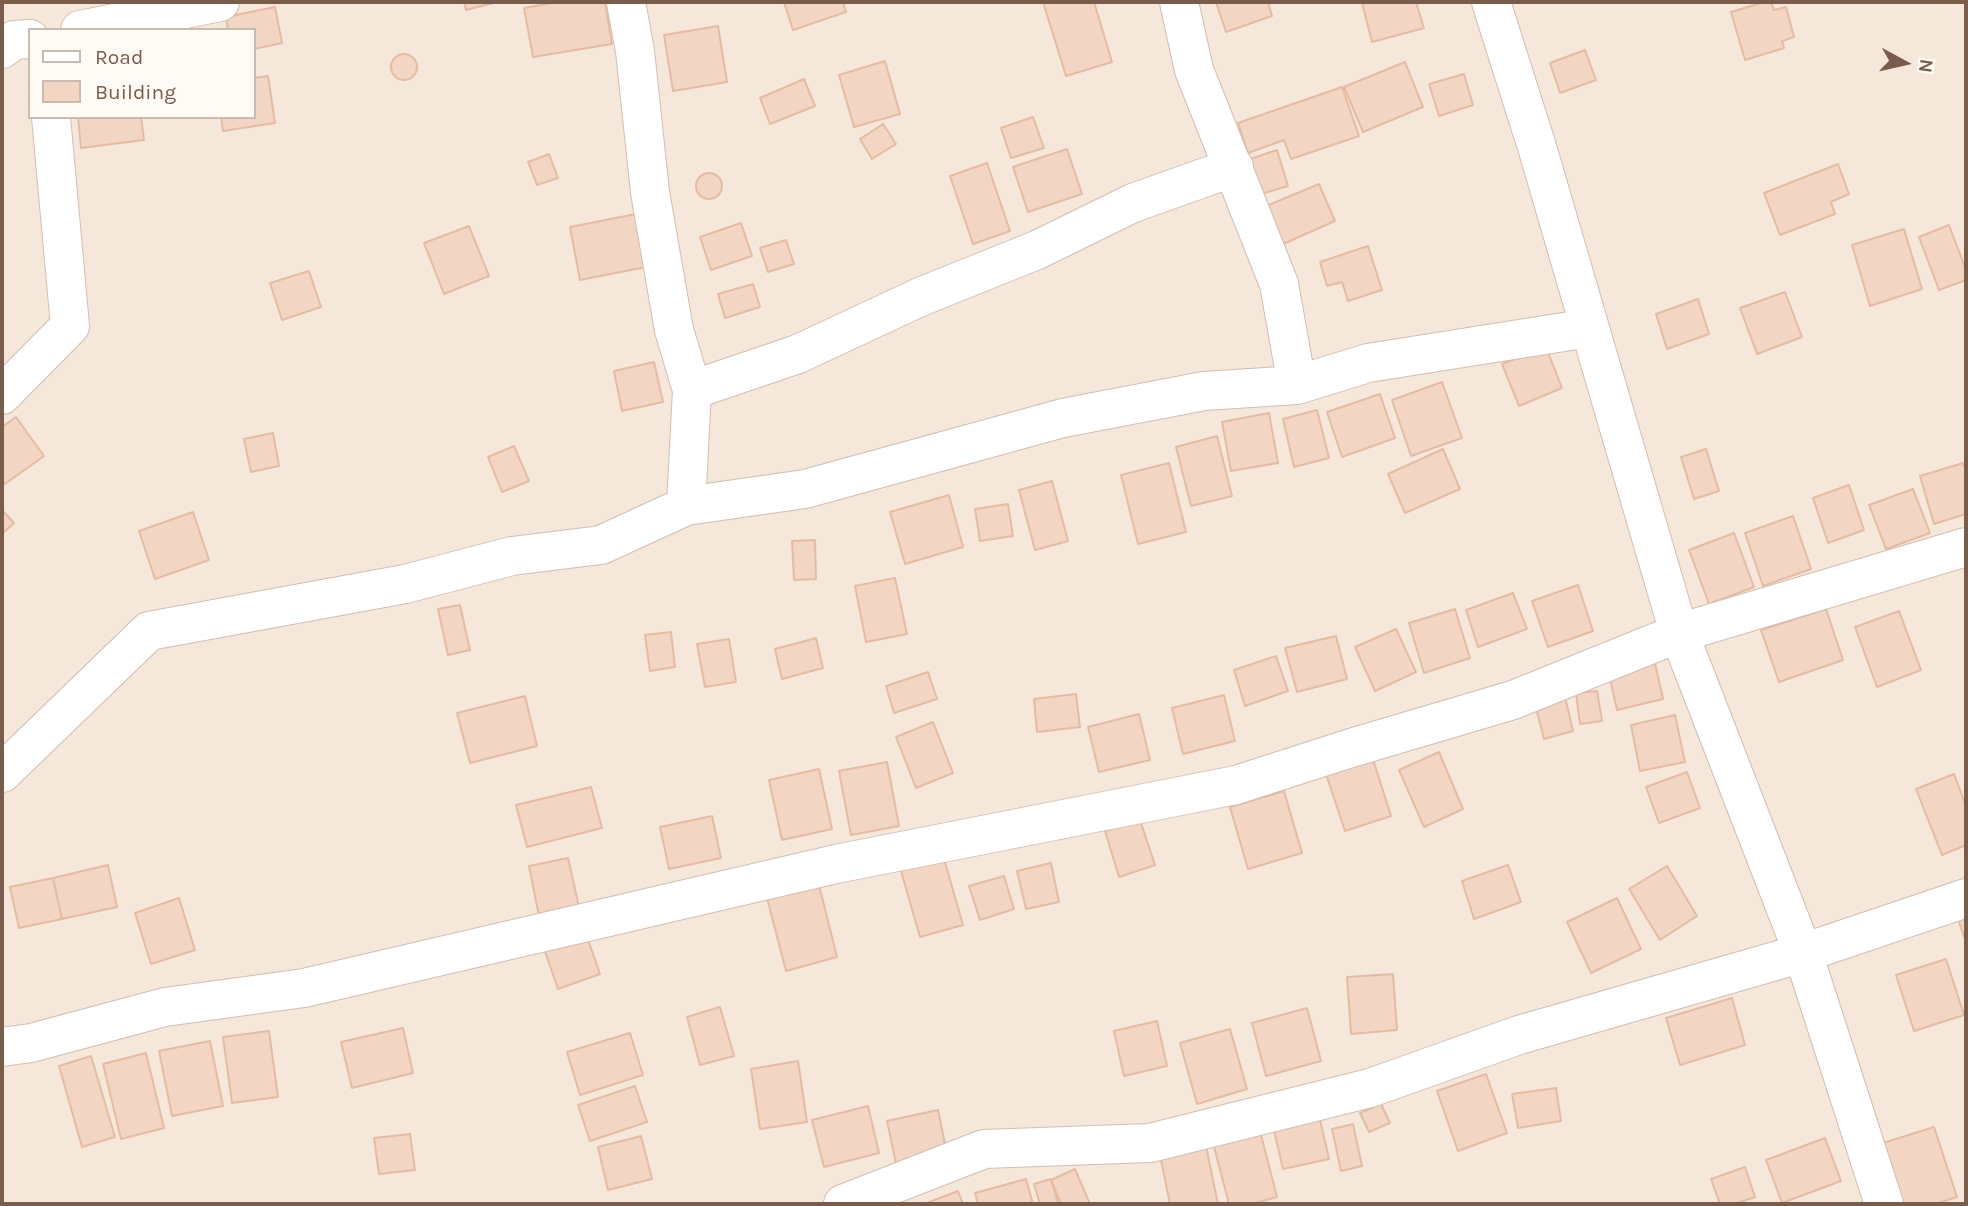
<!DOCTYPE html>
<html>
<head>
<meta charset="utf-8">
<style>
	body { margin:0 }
	#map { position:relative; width:1968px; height:1206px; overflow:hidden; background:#fdf6ec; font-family:Karla,sans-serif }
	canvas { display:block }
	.frame { position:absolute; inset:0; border:4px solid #7a5c4d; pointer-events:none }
	.legend { position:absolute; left:28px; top:28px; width:228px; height:91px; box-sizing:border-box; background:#fffaf3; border:2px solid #cabbb1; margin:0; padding:9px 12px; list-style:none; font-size:21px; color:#7a5c4d }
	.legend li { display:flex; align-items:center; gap:14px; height:35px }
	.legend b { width:35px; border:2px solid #cabbb1 }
	.north { position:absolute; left:1870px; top:28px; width:70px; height:70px; -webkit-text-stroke:5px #fffaf3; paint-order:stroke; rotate:98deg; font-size:19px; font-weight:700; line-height:28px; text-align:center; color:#7a5c4d }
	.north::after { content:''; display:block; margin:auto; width:24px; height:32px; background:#7a5c4d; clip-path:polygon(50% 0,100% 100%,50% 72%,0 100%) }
</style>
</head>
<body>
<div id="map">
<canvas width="1968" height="1206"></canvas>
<div class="frame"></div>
<ul class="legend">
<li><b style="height:9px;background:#fff"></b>Road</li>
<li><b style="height:19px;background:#f3d5c3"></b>Building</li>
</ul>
<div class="north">N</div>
</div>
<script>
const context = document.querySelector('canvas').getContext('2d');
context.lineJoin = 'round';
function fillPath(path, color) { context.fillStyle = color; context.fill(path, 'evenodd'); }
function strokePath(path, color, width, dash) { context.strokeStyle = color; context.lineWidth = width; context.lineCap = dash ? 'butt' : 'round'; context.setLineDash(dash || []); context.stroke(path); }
const residential = new Path2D(`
	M2,2h1964v1202h-1964zM30,30h224v87h-224z`);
const building = new Path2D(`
	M464,2h33l-31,8z
	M558,2h47l7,42 -79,13 -9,-49z
	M784,2h59l3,10 -53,18z
	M1043,2h51l18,60 -46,14z
	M1216,2h52l4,14 -46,16z
	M1416,2l8,26 -52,14 -10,-39z
	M1764,2h7l3,8 12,-3 8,30 -12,4 2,7 -39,12 -14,-48z
	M275,7l7,36 -28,6v-19h-26l-2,-13z
	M718,26l9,56 -54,9 -9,-56z
	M1585,50l11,30 -36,13 -10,-30z
	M391 67a13 13 0 1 1 26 0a13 13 0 1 1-26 0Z
	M885,61l15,53 -46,13 -15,-52z
	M1405,62l18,45 -60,25 -19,-45z
	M1464,74l9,31 -34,11 -10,-32z
	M268,76l7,47 -52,8 -2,-14h33v-39z
	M804,79l11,27 -45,18 -10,-26z
	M1342,87l17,49 -68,23 -7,-19 -36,13 -10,-30z
	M78,117h63l3,23 -63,8z
	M1033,117l11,31 -33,10 -10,-30z
	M883,124l13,20 -24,15 -12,-20z
	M1067,149l15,45 -54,18 -15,-45z
	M1277,150l11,36 -27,8 -11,-35z
	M549,154l9,24 -21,7 -9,-23z
	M987,163l23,68 -37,13 -23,-68z
	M1838,164l11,30 -18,8 4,12 -55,21 -16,-42z
	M696 186a13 13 0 1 1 26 0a13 13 0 1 1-26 0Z
	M1319,184l16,37 -54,24 -17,-38z
	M636,214l10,53 -66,13 -10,-53z
	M741,223l11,33 -41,14 -11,-33z
	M1949,225l17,45v10l-27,10 -20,-53z
	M469,226l20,50 -45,18 -20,-51z
	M1904,229l18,60 -52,17 -18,-61z
	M786,240l8,24 -26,8 -8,-24z
	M1368,246l14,44 -34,11 -6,-19 -15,4 -7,-24z
	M309,271l12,36 -39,13 -12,-37z
	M753,284l7,23 -35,11 -7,-24z
	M1785,292l17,45 -45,17 -17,-46z
	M1698,299l11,35 -42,15 -11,-35z
	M1546,347l16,41 -43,18 -17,-42z
	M654,362l9,40 -41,9 -8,-40z
	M1442,382l20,56 -51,18 -19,-56z
	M1380,394l15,44 -53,19 -15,-45z
	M1317,410l12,48 -35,9 -11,-48z
	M1269,413l9,50 -47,8 -9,-49z
	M16,417l28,39 -39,28 -3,-5v-52z
	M273,433l6,33 -28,6 -7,-33z
	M1217,436l15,60 -41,10 -15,-59z
	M514,446l15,35 -27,11 -14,-35z
	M1443,449l17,40 -55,24 -17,-39z
	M1706,449l13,42 -25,8 -13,-42z
	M1169,463l17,69 -48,12 -17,-69z
	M1963,463l3,10v41l-32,10 -14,-48z
	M1052,481l16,60 -33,9 -16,-60z
	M1849,485l15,45 -36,13 -15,-45z
	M1913,489l17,44 -44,16 -17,-44z
	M949,495l14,52 -58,17 -15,-52z
	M1008,504l5,32 -33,5 -5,-32z
	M2,510l12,13 -12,11z
	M193,512l16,48 -54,19 -16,-48z
	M1793,516l18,53 -48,17 -18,-53z
	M1734,533l20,54 -45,17 -20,-54z
	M815,540l1,39 -22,1 -2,-39z
	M895,578l12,56 -41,8 -11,-56z
	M1578,585l15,46 -45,16 -16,-46z
	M1513,593l14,36 -49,18 -12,-37z
	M460,605l10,45 -22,5 -10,-46z
	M1455,609l15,49 -46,15 -15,-50z
	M1826,609l17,51 -64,22 -18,-52z
	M1899,611l22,59 -44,17 -22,-60z
	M1396,629l20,43 -41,19 -20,-44z
	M671,632l4,35 -25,4 -5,-36z
	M1336,636l11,43 -50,13 -12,-44z
	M816,638l7,30 -41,11 -7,-30z
	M729,639l7,43 -31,5 -8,-43z
	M1276,656l12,35 -43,15 -11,-36z
	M1655,663l8,36 -46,11 -8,-36z
	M928,672l9,27 -43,14 -8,-27z
	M1597,691l5,30 -22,3 -4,-31z
	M1564,692l9,39 -29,8 -10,-39z
	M1076,694l4,33 -43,5 -3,-33z
	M1224,695l11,46 -52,13 -11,-46z
	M525,696l12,50 -67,17 -13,-50z
	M1139,714l11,46 -51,12 -11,-45z
	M1675,715l10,47 -45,9 -9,-46z
	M933,722l20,51 -37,15 -20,-51z
	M1439,752l24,57 -39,18 -25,-57z
	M1372,756l19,60 -46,15 -20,-60z
	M887,762l12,64 -48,9 -12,-64z
	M819,769l13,60 -50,11 -13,-60z
	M1687,772l13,36 -41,15 -13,-36z
	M1954,774l12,32v39l-24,10 -26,-66z
	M591,787l11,41 -75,19 -11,-42z
	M1284,791l18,62 -54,16 -18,-62z
	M712,816l9,42 -52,11 -9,-42z
	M1140,820l15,45 -36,12 -14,-46z
	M942,852l21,73 -43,12 -21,-73z
	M568,858l11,49 -40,9 -10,-50z
	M1051,863l8,39 -33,7 -9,-38z
	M108,865l9,42 -55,12 -9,-41z
	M1508,865l13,37 -47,17 -12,-38z
	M1667,866l30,50 -37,24 -31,-51z
	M1004,876l10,33 -34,11 -11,-34z
	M53,878l9,41 -43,9 -9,-41z
	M818,881l19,76 -51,14 -20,-77z
	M179,898l16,52 -44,14 -16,-51z
	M1617,898l24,51 -50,24 -24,-51z
	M1966,903v40l-12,-36z
	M585,931l15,43 -42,15 -15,-43z
	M1946,959l18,56 -50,16 -18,-56z
	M1393,974l4,56 -46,4 -4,-57z
	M1732,998l13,47 -65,20 -14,-47z
	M720,1007l14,49 -34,9 -13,-48z
	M1307,1008l14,53 -55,15 -14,-53z
	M1157,1021l10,45 -43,10 -10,-45z
	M403,1028l10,45 -61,15 -11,-46z
	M1230,1029l17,60 -50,15 -17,-61z
	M269,1031l9,66 -46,6 -9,-66z
	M630,1033l13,42 -63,20 -13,-43z
	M210,1041l13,65 -51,10 -13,-65z
	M146,1053l18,75 -43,11 -18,-75z
	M91,1056l24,81 -33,10 -23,-81z
	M798,1061l9,61 -47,7 -9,-60z
	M1486,1074l21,59 -49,18 -21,-60z
	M635,1086l12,36 -57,19 -12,-36z
	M1556,1088l5,33 -43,7 -6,-34z
	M1381,1104l9,19 -21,9 -9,-19z
	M868,1106l11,47 -55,14 -12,-47z
	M938,1110l9,44 -51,10 -9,-43z
	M1318,1111l11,48 -46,10 -11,-47z
	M1353,1124l9,42 -21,5 -9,-42z
	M1259,1127l18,70 -25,7h-23l-17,-65z
	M1934,1127l23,70 -22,7h-35l-20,-60z
	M410,1134l5,36 -36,4 -5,-36z
	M641,1136l11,43 -44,11 -10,-43z
	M1825,1138l16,43 -59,22 -16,-43z
	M1205,1141l13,63h-48l-11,-54z
	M1745,1167l10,30 -21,7h-14l-9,-25z
	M1075,1169l15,35h-29l-10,-24z
	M1026,1179l7,25h-55l-3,-11z
	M1051,1179l7,25h-18l-6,-20z
	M958,1191l5,13h-39z`);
const minor = new Path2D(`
	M1179,2l15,68 85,214 18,101
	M1491,2l46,145 142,486 124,320 81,251
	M80,30l140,-28
	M2,49l12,-9 16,-1
	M692,390l106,-36 122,-57 117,-47 96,-47 101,-36
	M2,395l68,-69 -19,-209
	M686,506l119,-17 258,-71 141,-27 93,-6 71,-22 221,-35
	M2,773l147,-142 256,-47 107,-28 89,-11 85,-39 6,-116 -18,-60 -24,-138 -15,-141 -9,-49
	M2,1047l29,-4 134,-36 139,-19 532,-124 400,-79 115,-37 162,-48 166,-67 287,-86
	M843,1204l141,-55 166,-6 220,-55 149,-53 284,-82 163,-55`);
fillPath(residential, '#f5e8da');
fillPath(building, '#f3d5c3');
strokePath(building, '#e6bba3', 2);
strokePath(minor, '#d1beb0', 40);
strokePath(minor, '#fff', 38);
</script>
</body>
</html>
